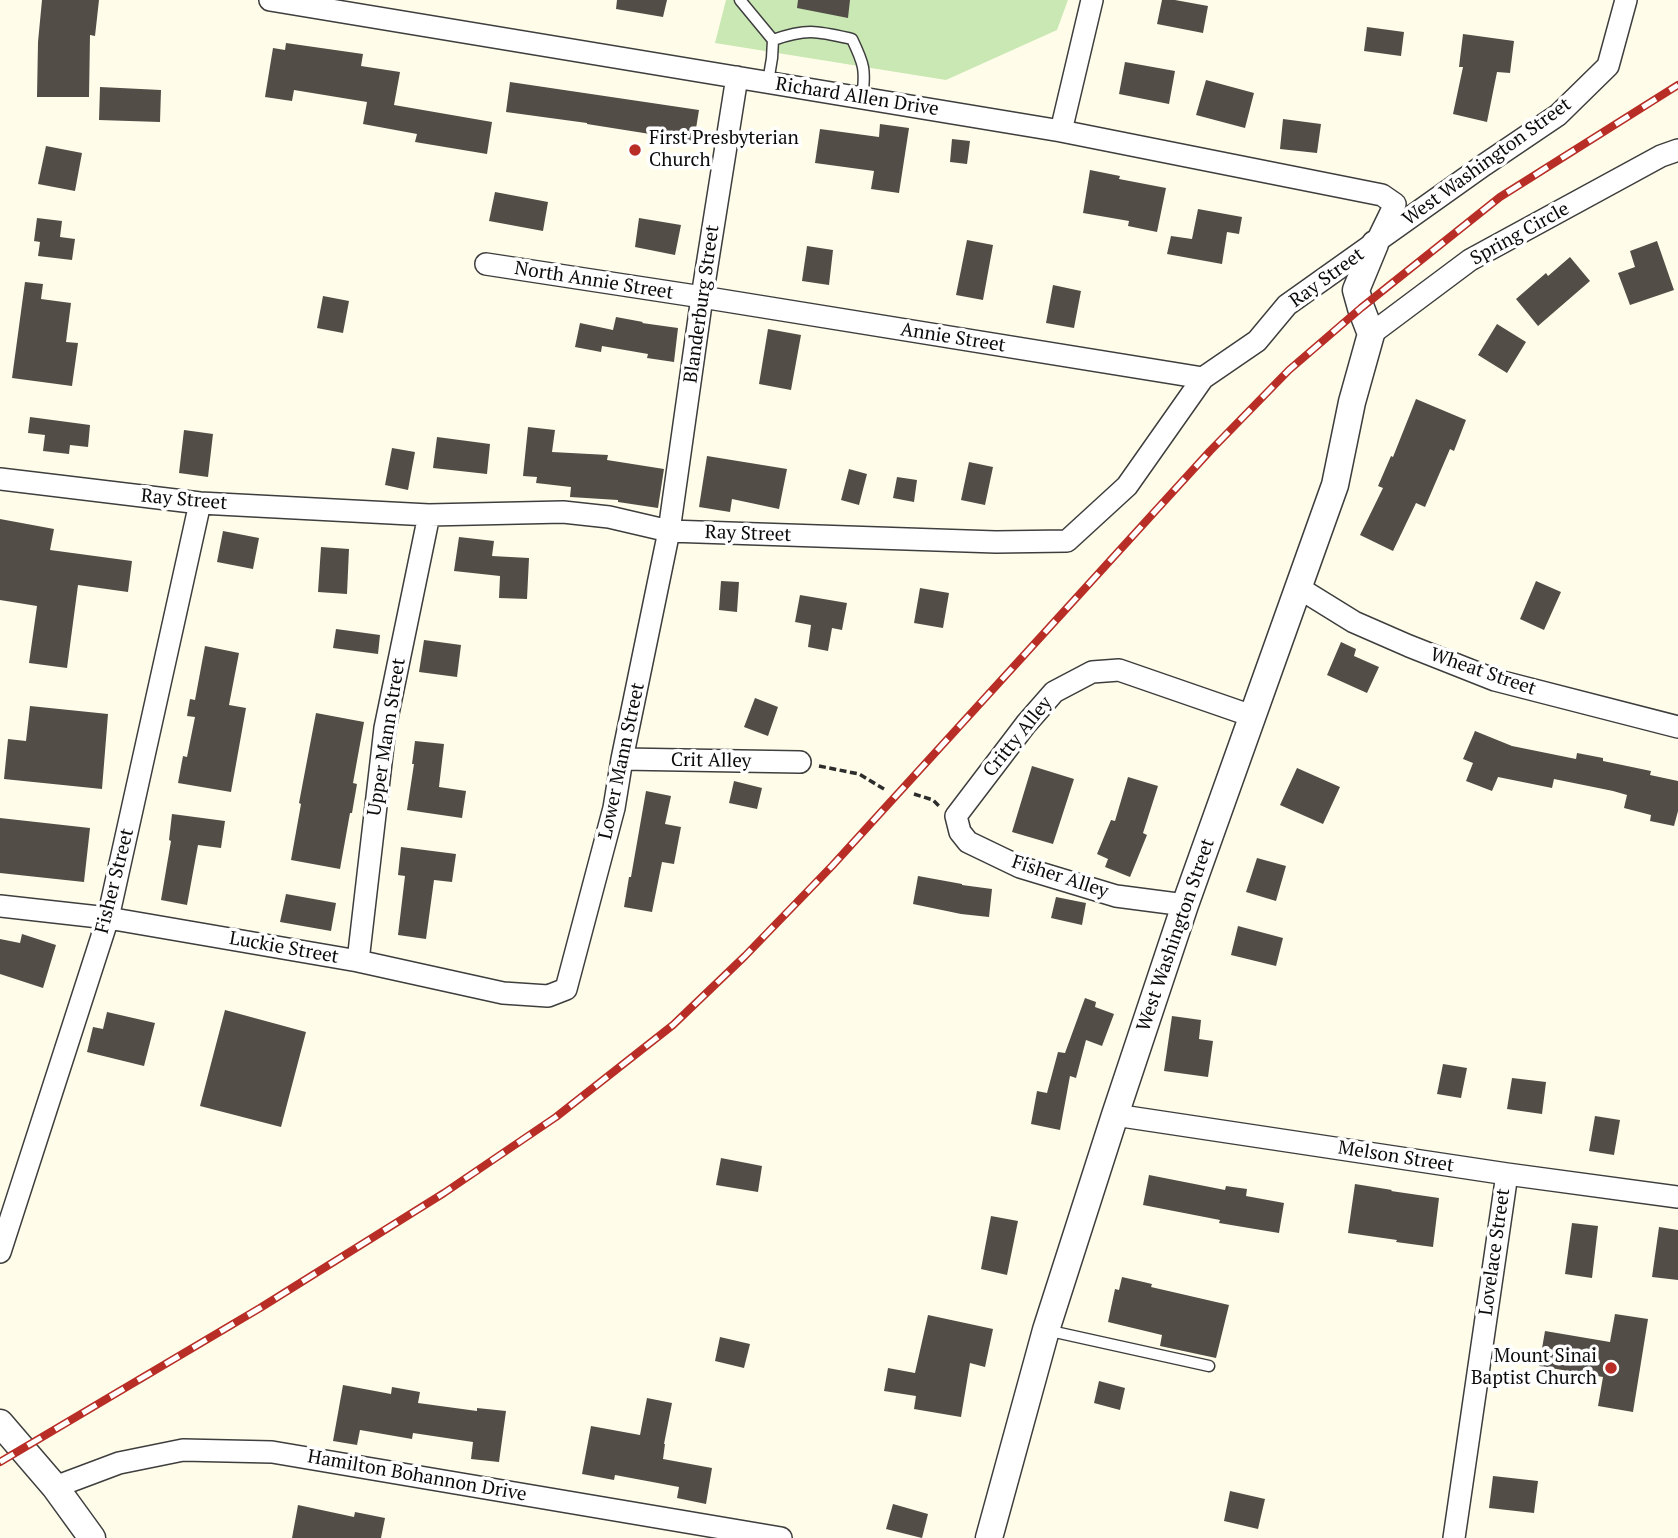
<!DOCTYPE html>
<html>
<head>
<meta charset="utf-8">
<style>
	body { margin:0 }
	canvas { display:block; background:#fffde9 }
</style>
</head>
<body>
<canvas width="1678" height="1538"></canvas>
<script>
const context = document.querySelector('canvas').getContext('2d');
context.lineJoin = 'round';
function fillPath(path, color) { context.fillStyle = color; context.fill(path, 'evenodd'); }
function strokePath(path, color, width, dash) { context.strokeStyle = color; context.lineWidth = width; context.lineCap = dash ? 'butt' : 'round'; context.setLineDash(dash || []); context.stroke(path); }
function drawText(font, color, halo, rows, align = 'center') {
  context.font = font + ' "PT Serif",serif'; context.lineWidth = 7; context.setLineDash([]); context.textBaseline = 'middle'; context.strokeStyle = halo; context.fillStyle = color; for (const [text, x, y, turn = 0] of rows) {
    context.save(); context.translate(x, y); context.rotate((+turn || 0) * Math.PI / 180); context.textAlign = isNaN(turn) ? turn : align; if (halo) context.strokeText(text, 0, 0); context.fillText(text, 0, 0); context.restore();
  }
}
const green = new Path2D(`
	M726,0h342l-11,30 -111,50 -231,-37z`);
const building = new Path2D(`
	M42,0h57l-4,36 -5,-1 -1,62h-52l1,-55z
	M617,0h50l-4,17 -47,-8z
	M798,0h52l-2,18 -51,-10z
	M1162,0h13l33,6 -5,27 -46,-9z
	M1367,27l37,5 -3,24 -37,-5z
	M1463,34l51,7 -4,32 -13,-1 -10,50 -34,-8 10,-47h-4z
	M286,43l77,11 -2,12 39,6 -6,33 98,17 -5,32 -72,-12 2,-8 -54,-10 4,-22 -73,-12 -2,11 -27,-4 8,-49 12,2z
	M1125,62l50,9 -6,33 -50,-10z
	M1206,80l48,13 -9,35 -49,-13z
	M510,82l189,28 -5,31 -107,-17v-1l-81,-11z
	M100,87l61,3 -1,32 -61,-2z
	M1283,119l38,5 -4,29 -37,-4z
	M880,124l29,4 -10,65 -28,-4 3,-18 -59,-8 5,-34 59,8z
	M952,139l18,2 -3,23 -17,-2z
	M46,146l36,7 -7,38 -37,-7z
	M1090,170l30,6 -1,3 47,9 -9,44 -29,-6 1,-5 -46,-8z
	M495,192l53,10 -5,29 -54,-10z
	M1198,209l44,8 -3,17 -12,-2 -5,32 -55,-10 4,-18 21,3z
	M37,218l25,3 -2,16 15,2 -3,21 -34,-4 2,-14 -6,-1z
	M639,218l42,7 -6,30 -40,-8z
	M967,240l26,5 -10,55 -27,-5z
	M1657,241l17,49 -44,15 -12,-32 17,-6 -5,-16z
	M807,246l26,4 -4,35 -27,-4z
	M1570,257l20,24 -52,45 -22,-27 30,-26 2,3z
	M25,282l18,2 -2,15 30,4 -5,39 12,1 -6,43 -60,-8z
	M1053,285l28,6 -7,37 -28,-5z
	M323,296l26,5 -6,32 -26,-5z
	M616,317l27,5 -1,1 36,5 -4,34 -27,-4 1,-4 -46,-8 -1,6 -26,-5 5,-24 33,7z
	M1497,324l29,18 -19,31 -29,-18z
	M768,329l33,6 -10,55 -32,-6z
	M1416,399l50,21 -12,31 -4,-2 -25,58 -9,-4 -23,48 -33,-16 23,-47 -5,-2 13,-30 2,1z
	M30,417l60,8 -2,22 -18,-2 -1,9 -26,-3 2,-16 -17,-2z
	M528,427l27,3 -3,22 56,3 -1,5 57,9 -6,39 -40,-6v-2l-48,-3 1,-10 -35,-4 1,-6 -14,-1z
	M184,430l29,4 -5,43 -29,-4z
	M437,437l53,7 -3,30 -54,-6z
	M392,448l23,4 -7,38 -23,-5z
	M707,456l80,13 -8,40 -47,-10 -2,13 -31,-5z
	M969,462l24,5 -8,38 -24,-5z
	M849,469l18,5 -8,31 -18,-5z
	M897,477l20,3 -3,22 -21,-4z
	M0,519l54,10 -4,21 82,11 -4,31 -50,-7 -11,83 -38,-5 8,-57 -37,-6z
	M223,531l36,7 -6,31 -36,-7z
	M459,537l35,4 -2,15 37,2 -2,41 -28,-1 1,-22 -46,-5z
	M321,547l28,2 -2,45 -29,-2z
	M721,581l18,1 -2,30 -18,-2z
	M1536,581l25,11 -17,38 -24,-11z
	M920,588l29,5 -6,35 -29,-5z
	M800,595l47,8 -5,27 -10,-2 -4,23 -20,-4 3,-22 -16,-3z
	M336,629l44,6 -2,19 -45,-6z
	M424,640l37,5 -4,32 -38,-5z
	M1341,642l15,7 -2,7 25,11 -12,26 -40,-18z
	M205,646l34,7 -10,52 17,3 -15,84 -53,-9 5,-27 4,1 8,-40 -8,-1 3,-17 5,1z
	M755,698l23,9 -10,29 -24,-9z
	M30,706l78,8 -6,75 -98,-10 4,-40 18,2z
	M316,713l48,9 -11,61 4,1 -5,29h-2l-10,56 -49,-9 10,-56 -2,-1z
	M1475,731l37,15 64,13 1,-6 26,5v3l48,10 -1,4 28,6v30l-4,15 -24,-5 1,-6 -27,-7 3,-13 -14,-4 -59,-12 -2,9 -54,-11 -6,14 -26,-10 7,-18 -10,-4z
	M415,741l29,3 -5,43 27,4 -4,27 -55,-8 7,-46h-2z
	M1032,766l42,13 -21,65 -41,-12z
	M1297,768l43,19 -17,37 -43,-19z
	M1128,777l30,9 -15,47 4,2 -17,42 -25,-10 3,-8 -11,-5 14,-34 4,1z
	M734,781l28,7 -5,21 -28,-6z
	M646,791l25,5 -6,28 16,3 -7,37 -12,-2 -10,50 -28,-5 5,-30h2z
	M172,814l53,7 -4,27 -23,-3 -11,60 -26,-5 10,-59 -2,-1z
	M0,818l90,10 -6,54 -84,-9z
	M401,847l55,7 -4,28 -18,-2 -8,59 -28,-4 7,-59 -7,-1z
	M1257,858l29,8 -10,35 -30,-9z
	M918,876l44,8v1l30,4 -3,28 -28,-3 -48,-10z
	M286,894l50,9 -5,28 -51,-9z
	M1056,897l30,6 -4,22 -31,-7z
	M1238,926l45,12 -7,28 -45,-11z
	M22,934l34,11 -13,43 -43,-14v-35l20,4z
	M1085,998l11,4 -1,5 19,7 -12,32 -16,-6 -10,38 -6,-2 -10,54 -29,-6 6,-33 10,2 11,-41 7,1z
	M225,1010l81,22 -25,95 -81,-21z
	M107,1012l48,11 -11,43 -57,-14 6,-25 10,2z
	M1172,1016l29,4 -2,19 14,2 -5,36 -44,-6z
	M1443,1064l24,4 -6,30 -24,-4z
	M1512,1078l34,4 -4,32 -35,-5z
	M1595,1116l25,4 -6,35 -25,-4z
	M721,1158l41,8 -4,26 -42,-7z
	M1149,1175l76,15 1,-4 21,3 -1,7 38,7 -5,30 -60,-10 1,-3 -77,-15z
	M1355,1184l37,6 -1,1 48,7 -6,49 -37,-5 1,-2 -49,-7z
	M991,1216l27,5 -11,54 -26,-6z
	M1572,1223l26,3 -6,52 -27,-4z
	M1659,1227l19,3v50l-26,-3z
	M1122,1277l30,7 -1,3 78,18 -13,53 -56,-12 2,-11 -54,-13 7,-33 4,1z
	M1615,1314l33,5 -15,93 -35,-6 5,-29 -64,-11 6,-35 65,11z
	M928,1315l65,14 -8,38 -15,-4 -9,54 -47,-8 2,-13 -32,-5 4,-23 27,5z
	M720,1337l30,7 -6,24 -29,-7z
	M1099,1381l26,7 -5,22 -26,-7z
	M343,1385l48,9 1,-7 28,5 -2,11 59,8v-3l29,3 -7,51 -28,-3 2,-17 -60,-9 -1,6 -52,-9 -3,15 -24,-4z
	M647,1398l25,5 -8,41h1l-2,15 49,9 -6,36 -29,-6 2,-11 -64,-12 -1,5 -32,-6 9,-48 49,9z
	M1493,1476l45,5 -4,32 -45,-5z
	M1230,1491l35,8 -7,30 -34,-8z
	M893,1504l35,10 -6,24 -36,-9z
	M298,1505l56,12 1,-5 30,6 -4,20h-89z`);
const path = new Path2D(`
	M819,766l40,8 25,15
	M914,794l19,6 7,7`);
const service = new Path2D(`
	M740,0l33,40 -1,18 -4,24
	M773,40c34,-12 44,-9 79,-1 12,25 14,31 10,59
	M1046,1330l163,36`);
const minor = new Path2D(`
	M270,0l791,131 321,64 13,9 -17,35
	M1061,131l31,-131
	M486,264l216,33 501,81
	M1371,334l99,-74 191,-104 17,-6
	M0,479l200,24 229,12 134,-3 46,5 60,14 327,11 71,-1 60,-55 76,-108 54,-37 30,-36 197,-140 74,-50 50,-49 18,-66
	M1299,588l55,34 55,24 86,34 183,47
	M622,759l178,3
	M1185,905l-69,-9 -96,-29 -52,-25 -8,-10 -4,-16 70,-92 28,-32 38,-20 27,-2 133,46
	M0,906l108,12 250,43 145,32 45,3 18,-7 48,-181 8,-49 47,-228 33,-234 35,-220
	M358,961l27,-233 44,-213
	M1115,1115l392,59 171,23
	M0,1252l108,-334 92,-415
	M55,1487l64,-24 64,-13 89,2 509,86
	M1454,1538l53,-364`);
const tertiary = new Path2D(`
	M0,1423l55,64 37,51
	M989,1538l57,-208 69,-215 70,-210 150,-420 17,-83 19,-68 -10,-26 -5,-18 19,-46`);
const rail = new Path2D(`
	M0,1462l260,-154 184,-115 112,-76 117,-92 72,-69 87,-90 378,-415 79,-81 72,-62 139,-111 178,-112`);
const markers = [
	[635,150,7,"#b82d26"],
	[1611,1368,7,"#b82d26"]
];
const streetNames = [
	["Richard Allen Drive",857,97,9],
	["West Washington Street",1487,162,-36],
	["Spring Circle",1520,234,-29],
	["Ray Street",1327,278,-36],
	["North Annie Street",594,281,9],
	["Blanderburg Street",702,304,-82],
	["Annie Street",953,338,9],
	["Ray Street",184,500,5],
	["Ray Street",748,534,2],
	["Wheat Street",1483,672,19],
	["Upper Mann Street",387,737,-81],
	["Critty Alley",1018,737,-51],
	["Lower Mann Street",622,761,-78],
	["Crit Alley",711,761,1],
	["Fisher Alley",1060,877,18],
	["Fisher Street",115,881,-76],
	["West Washington Street",1176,935,-71],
	["Luckie Street",284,948,10],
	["Melson Street",1396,1157,9],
	["Lovelace Street",1495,1252,-82],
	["Hamilton Bohannon Drive",417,1476,10]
];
const poiNames = [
	["First Presbyterian",649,139],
	["Church",649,161],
	["Mount Sinai",1597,1357,"right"],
	["Baptist Church",1597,1379,"right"]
];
fillPath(green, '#cae8b4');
fillPath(building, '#534d48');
strokePath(service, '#3e3e3e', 13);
strokePath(minor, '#3e3e3e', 24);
strokePath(tertiary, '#3e3e3e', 29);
strokePath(path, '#2d2d2d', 3.5, [7, 3.5]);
strokePath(service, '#fff', 10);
strokePath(minor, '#fff', 21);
strokePath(tertiary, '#fff', 26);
strokePath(rail, '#b82d26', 8);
strokePath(rail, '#fff', 5, [16]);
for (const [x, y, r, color] of markers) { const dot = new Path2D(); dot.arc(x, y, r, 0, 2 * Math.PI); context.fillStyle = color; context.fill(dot); strokePath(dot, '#fff', 2.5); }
drawText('19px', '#0b0b0b', '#fff', streetNames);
drawText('19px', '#0b0b0b', '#fff', poiNames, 'left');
</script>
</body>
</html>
